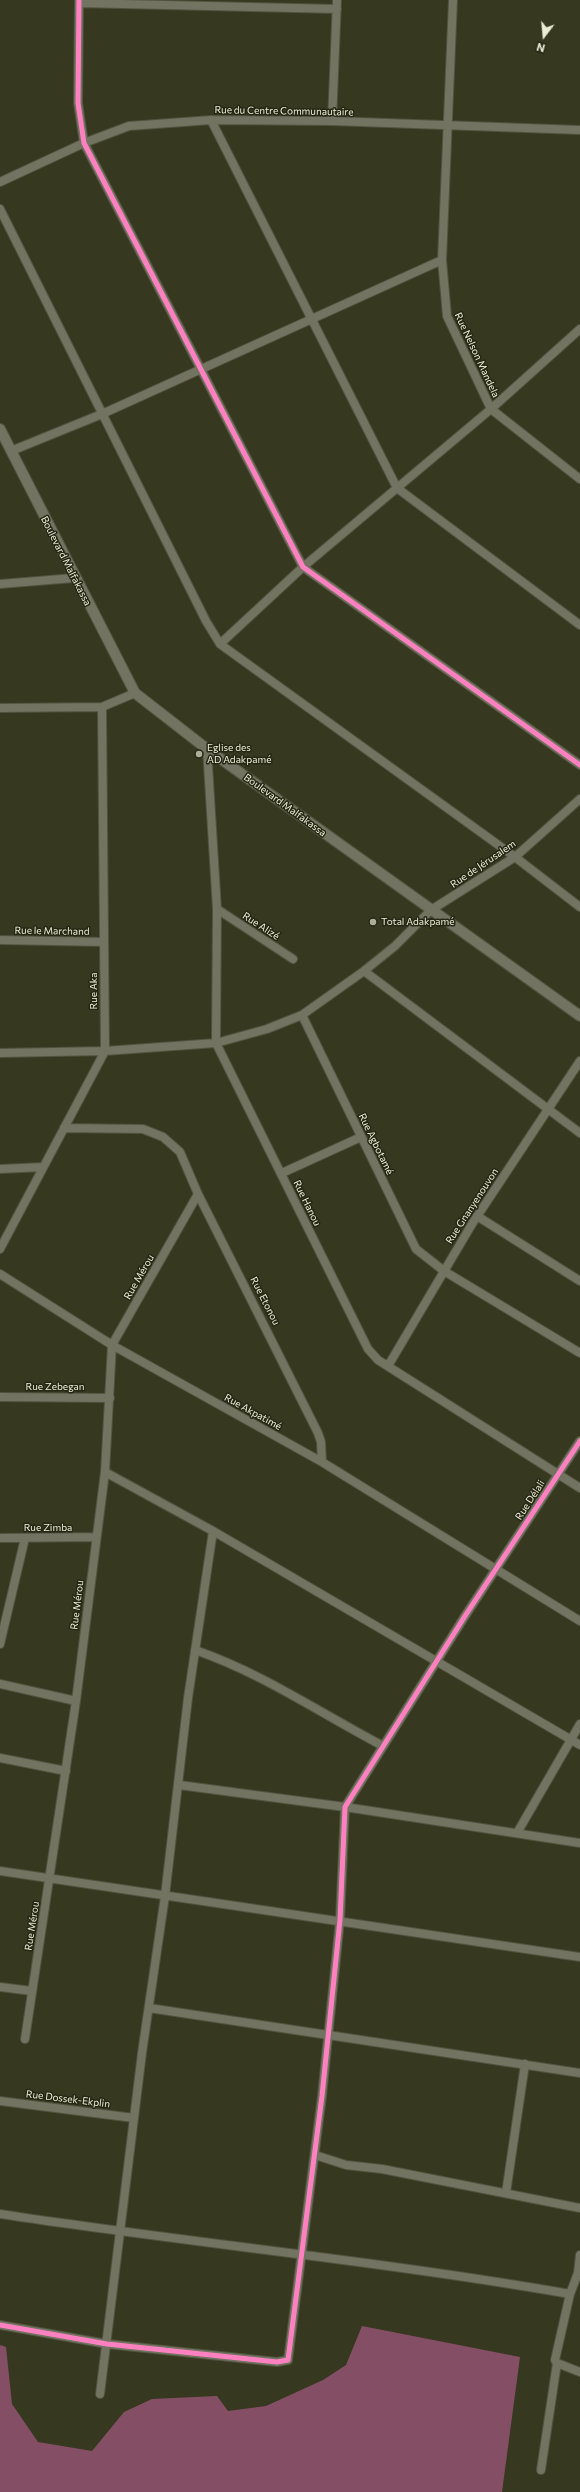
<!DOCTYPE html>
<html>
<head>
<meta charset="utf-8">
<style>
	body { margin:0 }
	#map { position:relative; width:580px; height:2492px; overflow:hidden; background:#373820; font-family:Commissioner,sans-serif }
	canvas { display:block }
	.north { position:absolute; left:524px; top:16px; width:40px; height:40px; -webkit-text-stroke:3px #262715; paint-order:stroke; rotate:196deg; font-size:11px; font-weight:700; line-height:16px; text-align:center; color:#ecedd5 }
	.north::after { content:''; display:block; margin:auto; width:14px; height:18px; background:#ecedd5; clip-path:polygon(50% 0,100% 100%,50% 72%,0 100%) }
</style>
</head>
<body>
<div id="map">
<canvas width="580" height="2492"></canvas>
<div class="north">N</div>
</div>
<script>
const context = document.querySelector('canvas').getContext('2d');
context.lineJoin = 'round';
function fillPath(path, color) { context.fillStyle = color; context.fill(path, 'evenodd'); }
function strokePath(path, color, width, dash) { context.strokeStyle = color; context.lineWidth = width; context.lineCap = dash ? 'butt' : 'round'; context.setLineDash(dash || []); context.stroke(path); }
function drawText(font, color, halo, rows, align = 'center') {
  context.font = font + ' Commissioner,sans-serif'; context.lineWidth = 3; context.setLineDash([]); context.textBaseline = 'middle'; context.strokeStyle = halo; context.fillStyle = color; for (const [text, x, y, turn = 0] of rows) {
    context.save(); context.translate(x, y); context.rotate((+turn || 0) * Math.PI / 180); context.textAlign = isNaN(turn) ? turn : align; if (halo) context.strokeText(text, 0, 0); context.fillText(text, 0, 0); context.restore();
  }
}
const green = new Path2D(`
	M362,2326l158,31 -18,135h-502v-147l6,2 6,57 26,38 54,9 32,-39 28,-13 65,-3 11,15 38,-5 57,-26 23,-15z`);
const minor = new Path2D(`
	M79,0l-1,103 6,40 219,424 277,198
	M453,0l-11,260 5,56 44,93 89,70
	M79,3l258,6
	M211,120l186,368 183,137
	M332,121l5,-121
	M0,182l84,-39 45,-17 82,-6 121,1 248,9
	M0,209l206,412 14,23 295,213 65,50
	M11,451l91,-37 340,-154
	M0,584l74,-6
	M220,644l83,-77 188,-158 89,-80
	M0,708l102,-1 33,-14
	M207,749l10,160 -1,134 152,306 10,11 202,128
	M217,909l76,50
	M0,940l104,2
	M364,971l216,162
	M302,1015l114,234 28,22 136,82
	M0,1053l105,-2 111,-8 51,-14 35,-14 62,-44 31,-25 36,-36 84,-53 65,-58
	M64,1128l79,1 20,8 17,15 18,42 120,239 3,9 1,20
	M0,1169l43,-2
	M282,1173l79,-36
	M477,1216l103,65
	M0,1249l105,-198 -3,-344
	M0,1274l112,71 210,117 258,159
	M388,1366l84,-142 108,-163
	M0,1397l110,1
	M105,1472l108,59 367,214
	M0,1538l96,-1
	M0,1644l25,-106
	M195,1650c67,23 125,63 188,96
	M0,1684l76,17
	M0,1758l66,13
	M179,1785l166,22 235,36
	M517,1833l63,-109
	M0,1871l580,86
	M0,1987l32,4
	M149,2008l431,65
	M25,2039l51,-338 29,-229 7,-127 86,-151
	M0,2101l134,17
	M315,2155l31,10 36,4 198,39
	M506,2193l19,-129
	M0,2214c190,29 381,47 570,80
	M580,2255l-2,18 -8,21 -15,66 2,3 23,9
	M0,2325l107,19 170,18 11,-2 34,-264 18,-176 5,-113 120,-191 115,-175
	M100,2394l42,-341 23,-157 23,-198 25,-167
	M541,2470l16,-107`);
const tertiary = new Path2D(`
	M0,429l135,264 72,56 373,267`);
const cycleway = new Path2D(`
	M79,0l-1,103 6,40 219,424 277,198
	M0,2325l107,19 170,18 11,-2 34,-264 18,-176 5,-113 120,-191 115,-175`);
const markers = [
	[199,754,4,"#adae96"],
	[373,922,4,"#adae96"]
];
const streetNames = [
	["Rue du Centre Communautaire",284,111,1],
	["Rue Nelson Mandela",477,355,65],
	["Boulevard Malfakassa",66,561,63],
	["Boulevard Malfakassa",285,805,36],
	["Rue de Jérusalem",483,864,-34],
	["Rue Alizé",261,926,33],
	["Rue le Marchand",52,931,1],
	["Rue Aka",94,991,-90],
	["Rue Agbotamé",376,1144,64],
	["Rue Hanou",307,1203,64],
	["Rue Gnanyenouvon",472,1206,-57],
	["Rue Mérou",139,1277,-60],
	["Rue Etonou",265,1301,63],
	["Rue Zebegan",55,1387],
	["Rue Akpatimé",253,1412,29],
	["Rue Délali",530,1500,-57],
	["Rue Zimba",48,1528],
	["Rue Mérou",77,1605,-83],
	["Rue Mérou",32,1926,-81],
	["Rue Dossek-Ekplin",68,2099,7]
];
const poiNames = [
	["Eglise des",207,748],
	["AD Adakpamé",207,760],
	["Total Adakpamé",381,922]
];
fillPath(green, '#844f65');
strokePath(minor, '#52533f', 10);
strokePath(tertiary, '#52533f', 12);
strokePath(minor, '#727360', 8);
strokePath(tertiary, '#727360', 10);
strokePath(cycleway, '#ff80c0', 5);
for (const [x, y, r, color] of markers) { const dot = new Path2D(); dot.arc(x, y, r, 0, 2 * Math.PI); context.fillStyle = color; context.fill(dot); strokePath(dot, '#262715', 1.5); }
drawText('10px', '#ecedd5', '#262715', streetNames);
drawText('10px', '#ecedd5', '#262715', poiNames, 'left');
</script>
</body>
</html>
